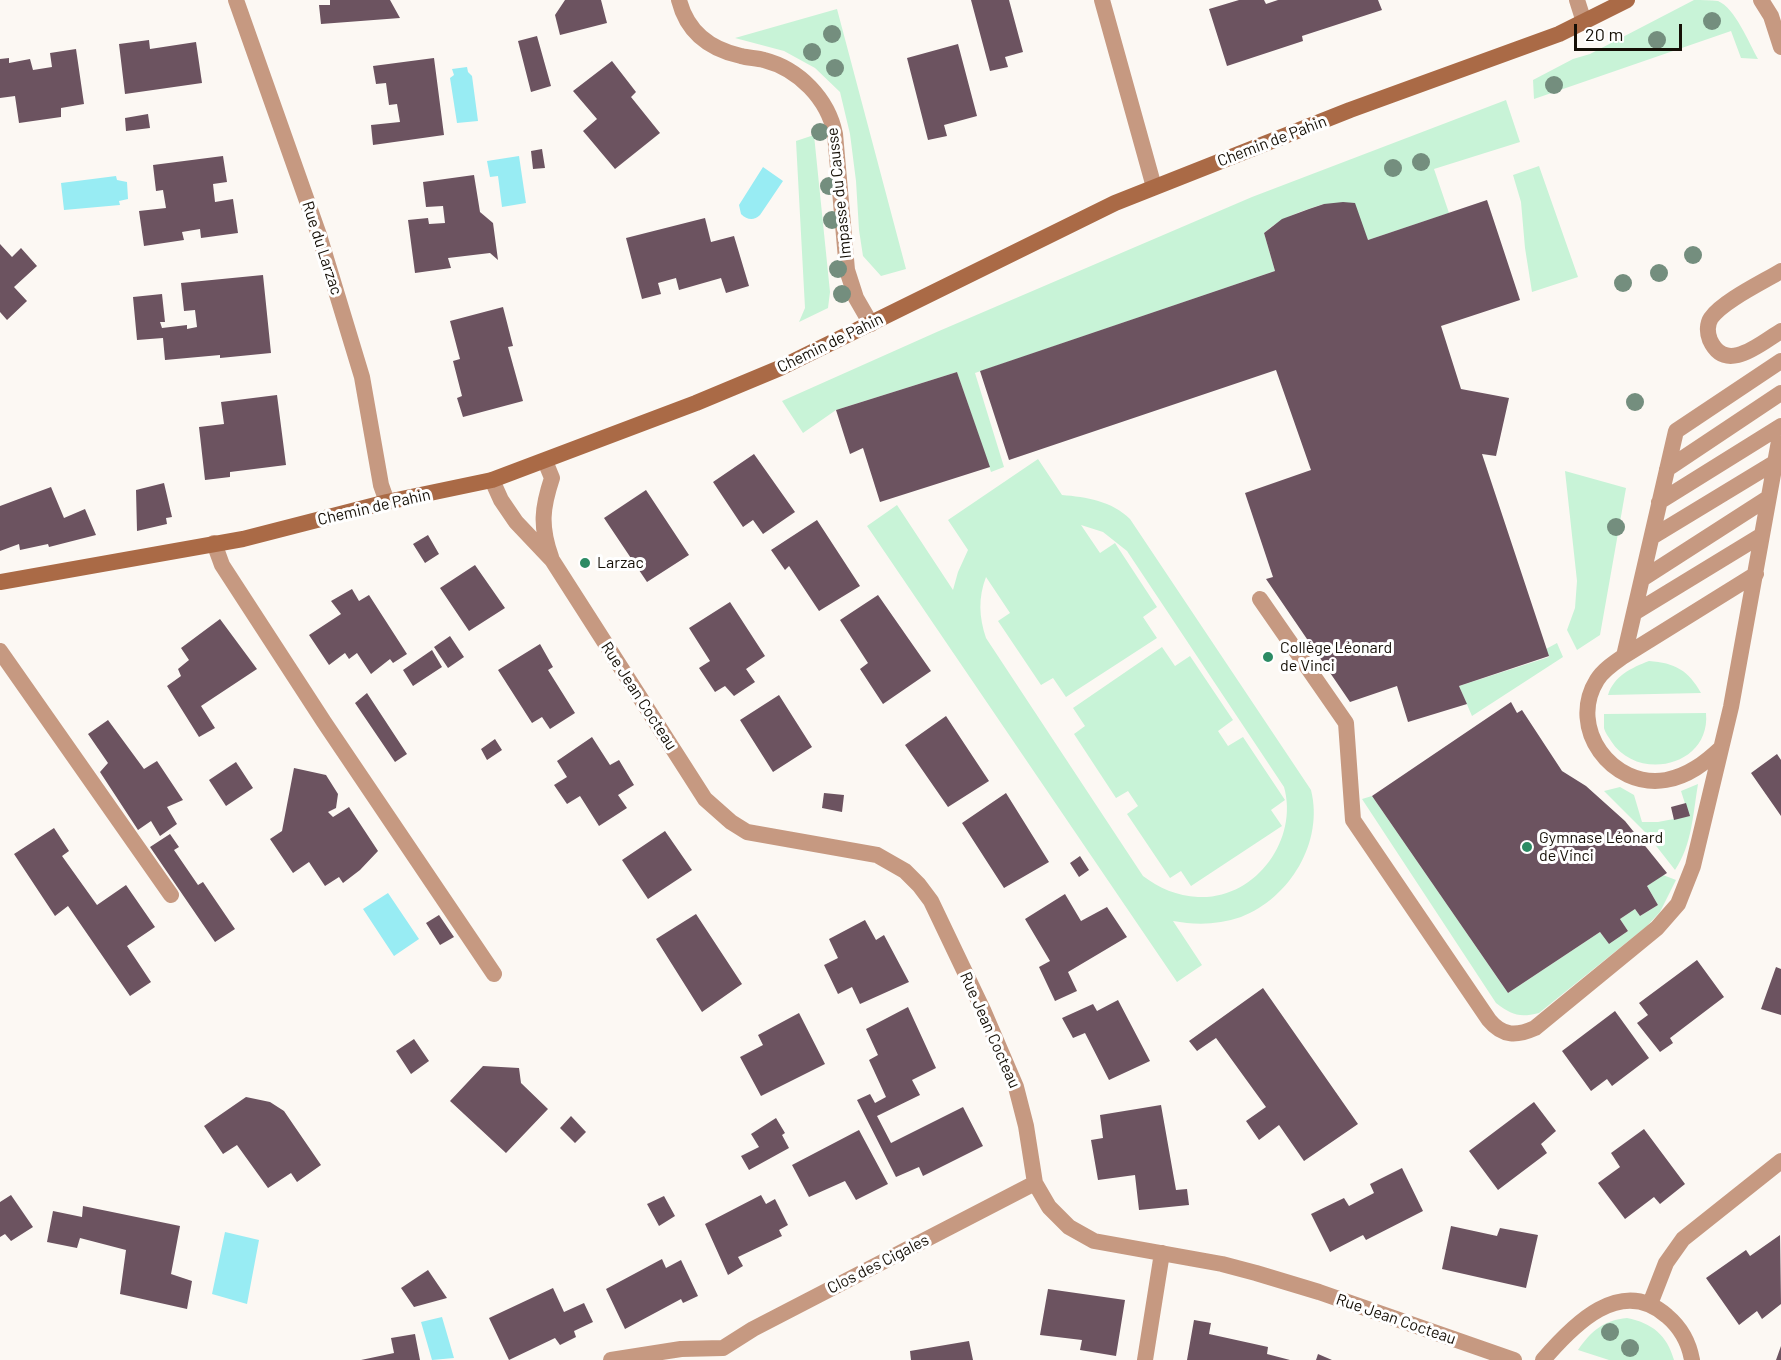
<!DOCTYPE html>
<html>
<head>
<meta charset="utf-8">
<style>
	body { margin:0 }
	#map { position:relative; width:1781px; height:1360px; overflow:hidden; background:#fcf8f3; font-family:Barlow,sans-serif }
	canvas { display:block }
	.scale { position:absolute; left:1574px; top:24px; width:108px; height:27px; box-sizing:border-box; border:3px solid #150f06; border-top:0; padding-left:8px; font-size:18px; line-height:21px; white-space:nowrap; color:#150f06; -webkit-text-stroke:4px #fff; paint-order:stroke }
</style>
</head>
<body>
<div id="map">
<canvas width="1781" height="1360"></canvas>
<div class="scale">20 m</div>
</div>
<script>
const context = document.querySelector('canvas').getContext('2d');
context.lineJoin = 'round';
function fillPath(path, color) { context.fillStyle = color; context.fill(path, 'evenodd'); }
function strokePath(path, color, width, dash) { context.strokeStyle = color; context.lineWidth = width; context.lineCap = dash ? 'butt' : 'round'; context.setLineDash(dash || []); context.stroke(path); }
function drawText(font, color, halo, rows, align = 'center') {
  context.font = font + ' Barlow,sans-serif'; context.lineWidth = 6; context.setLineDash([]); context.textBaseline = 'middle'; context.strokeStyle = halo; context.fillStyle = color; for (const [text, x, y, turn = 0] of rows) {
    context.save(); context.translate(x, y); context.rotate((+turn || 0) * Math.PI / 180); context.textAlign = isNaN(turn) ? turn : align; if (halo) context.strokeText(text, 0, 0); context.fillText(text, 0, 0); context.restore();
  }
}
const green = new Path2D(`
	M1694,0c7,0 17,0 24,1 17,7 31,42 40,58l-17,-1 -10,-27 -197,68 -1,-19 40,-21 17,-5z
	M837,9l69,260 -25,7 -18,-20 -4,-26 -3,-49 -6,-47 -10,-42 -25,-24 -31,-17 -49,-13z
	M1506,100l14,42 -86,27 15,44 -81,27 -44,-36c-22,7 -43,13 -60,29l11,38 -300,102 29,94 -13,5 -34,-100 -121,38 -33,23 -21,-32 157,-70 313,-134z
	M814,135l16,157 -2,16 -29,14 6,-14 -9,-167z
	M1539,166l39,111 -46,15 -7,-44 -4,-46 -8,-27z
	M1038,459l24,36c24,2 50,6 68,24l181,271c13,52 -21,108 -70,127 -23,8 -46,8 -68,4l29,44 -25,17 -310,-456 30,-21 56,85 5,-18 10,-22 -20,-30zM1081,525l22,7 24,19 157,236c15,53 -29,113 -86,110 -21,-1 -39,-9 -55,-21l-157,-238c-7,-21 -8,-40 0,-61l24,36 -12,8 43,64 12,-7 13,19 91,-59 -14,-21 14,-10 -42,-64 -15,10z
	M1565,471l61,17 -26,147 -23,15 -10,-20 8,-22 2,-27z
	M1557,643l6,14 -91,59 -13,-30 90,-29 -3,-8z
	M1162,647l13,19 15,-10 43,64 -15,11 10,15 15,-9 42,63 -14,10 11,16 -91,60 -10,-15 -11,7 -43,-64 11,-8 -10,-15 -12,7 -42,-64 11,-8 -12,-18z
	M1649,661c26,2 39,9 52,32l-93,2c6,-19 23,-27 41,-34z
	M1706,713c5,53 -68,70 -95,28 -2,-4 -6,-8 -7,-13 0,-4 0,-9 0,-14z
	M1698,784c-5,30 -6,61 -23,86l-29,-37 -42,-42 16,-4 14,8 8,27h16l31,-6 -8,-25z
	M1372,796l136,197 92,-61 9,12 19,-13 -8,-12 15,-10 5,7 18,-11 -11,-19 16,-11 13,5 -16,32 -13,14 -108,87c-20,5 -27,2 -43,-10l-134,-204z
	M1627,1318c25,5 40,17 47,42h-65l-31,-10c13,-19 26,-30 49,-32z`);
const water = new Path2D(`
	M467,67l1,5 4,4 6,45 -21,2 -7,-45 4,-3 -2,-6z
	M519,156l7,47 -24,4 -4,-31 -8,1 -3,-16z
	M763,167l20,14 -23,34c-6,6 -13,5 -19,-1l-2,-9z
	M116,176l1,4 10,2 1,17 -9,2 1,4 -56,5 -3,-27z
	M388,893l31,46 -25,17 -31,-47z
	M225,1232l34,8 -12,64 -35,-10z
	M442,1317l12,41 -22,2 -11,-38z`);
const building = new Path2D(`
	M330,0h60l10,18 -79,6 -2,-19h11z
	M565,0h36l6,23 -47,12 -5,-20z
	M971,0h38l14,52 -18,5 3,10 -18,4z
	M1239,0h25l2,4 12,-4h100l4,10 -80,26 1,5 -76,25 -18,-57z
	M537,36l14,50 -20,6 -13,-51z
	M149,40l1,9 46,-7 6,41 -77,11 -6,-50z
	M958,44l19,72 -33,9 3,11 -19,4 -21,-82z
	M76,49l8,55 -23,4v9l-42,6 -4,-27 -15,2v-39l9,-1v5l21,-4 3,11 19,-3 -2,-14z
	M434,58l10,77 -71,10 -2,-20 29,-3 -3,-18 -8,1 -3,-22 -10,1 -3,-18z
	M612,61l24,31 -5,5 29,36 -45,36 -32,-38 14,-12 -24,-28z
	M148,114l2,14 -24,3 -1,-13z
	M542,149l3,19 -12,1 -2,-18z
	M223,156l4,26 -14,2 2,18 18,-3 5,34 -37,5 -1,-9 -18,3 2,8 -40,6 -5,-35 27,-3 -3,-18 -7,1 -3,-26z
	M474,175l6,37 13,11 5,37 -8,-7 -42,5 3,10 -36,5 -7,-53 20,-2 1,6 16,-1 -2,-17 -17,1 -3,-25z
	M1487,200l33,100 -79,26 20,63 48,9 -13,58 -14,-2 67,202 -90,30 8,18 -59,18 -11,-36 -47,16 -84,-123 7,-2 -28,-84 66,-23 -35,-100 -267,90 -29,-89 295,-100 -11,-38 18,-14 27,-10 15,-5 19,-2 12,1 13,37z
	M705,218l6,24 23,-6 15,50 -23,7 -5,-15 -42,12 -3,-12 -18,5 3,11 -19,5 -16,-61z
	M0,244l12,13 9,-9 16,18 -23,21 13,14 -20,19 -7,-8z
	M263,275l8,78 -51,5v-3l-55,5 -2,-22 -26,2 -4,-43 29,-3 3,28h-5l2,6 25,-3v4l10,-2 -2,-17 -11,1 -3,-28z
	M503,307l10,39 -5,1 15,54 -60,16 -6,-19 5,-2 -9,-35 7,-2 -10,-38z
	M957,372l33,95 -110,35 -17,-54 -13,6 -14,-44z
	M277,395l9,70 -56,7v5l-25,3 -6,-53 25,-3 -3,-22z
	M754,454l41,58 -32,22 -10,-14 -10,7 -30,-45z
	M164,483l8,34 -6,1 1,6 -30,7 -1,-41z
	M51,487l13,31 21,-9 11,26 -47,12 -1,-3 -28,6 -1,-6 -19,7v-45z
	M646,490l43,65 -42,27 -43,-64z
	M817,520l43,66 -41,25 -30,-45 -4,4 -14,-20z
	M428,535l11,19 -14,9 -12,-19z
	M475,565l30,43 -36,23 -29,-43z
	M352,589l7,12 10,-6 38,59 -14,9 -3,-4 -19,15 -14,-21 -8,6 -4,-6 -16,12 -20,-30 32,-21 -10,-13z
	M878,595l53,76 -48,33 -23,-35 8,-6 -28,-43z
	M730,602l35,54 -19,13 9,13 -21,14 -9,-10 -10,6 -16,-24 11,-7 -21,-33z
	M220,619l37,50 -56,37 14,22 -16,9 -32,-51 14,-10 -3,-7 11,-9 -8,-12z
	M450,636l14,21 -16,11 -14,-21z
	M540,644l13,23 -5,3 27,43 -25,16 -8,-12 -10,6 -34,-53z
	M432,650l10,17 -29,19 -10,-16z
	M367,693l40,61 -12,8 -40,-59z
	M779,695l33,52 -39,25 -33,-52z
	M1511,702l6,11 5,-3 40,61 24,15 39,35 42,52 -20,13 11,19 -18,11 -5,-7 -15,10 8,12 -19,13 -9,-12 -92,61 -136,-197z
	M946,716l43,65 -41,26 -43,-62z
	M108,720l36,49 13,-8 26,39 -16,7 10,17 -17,12 -9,-15 -13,9 -38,-58 8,-9 -20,-29z
	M592,737l18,28 9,-5 15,25 -16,10 9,13 -28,18 -19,-30 -13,8 -13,-19 13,-8 -10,-16z
	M495,739l7,11 -15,10 -6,-11z
	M1777,754l4,6v56l-30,-43z
	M236,762l17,26 -27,18 -17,-26z
	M294,768l32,7 12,19 -2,14 -8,4 5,5 16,-10 29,44 -18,19 -17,13 -4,-6 -14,9 -16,-24 -16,11 -23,-34 12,-8z
	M824,793l20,2 -2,17 -20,-4z
	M1006,793l43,69 -45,26 -42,-65z
	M1686,803l4,13 -16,4 -3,-13z
	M54,828l15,23 -7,5 35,49 29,-20 29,42 -28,19 24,36 -21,14 -62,-90 -13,10 -41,-62z
	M665,831l27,39 -44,29 -26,-39z
	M170,834l9,13 -5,3 24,35 5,-3 32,47 -20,13 -65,-95z
	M1080,856l9,14 -10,7 -9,-14z
	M1065,894l16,27 26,-14 20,30 -59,35 9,19 -22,10 -16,-34 11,-6 -25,-42z
	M696,914l46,70 -40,28 -46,-73z
	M439,915l15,22 -14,8 -14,-22z
	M865,920l11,20 8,-5 25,47 -49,22 -8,-17 -14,7 -14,-29 14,-7 -9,-19z
	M1697,960l27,37 -54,41 3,5 -13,9 -23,-29 11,-8 -9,-12z
	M1776,967l5,2v46l-20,-6z
	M1263,988l95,136 -54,37 -25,-36 -20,15 -13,-19 20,-14 -50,-69 -19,13 -8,-10z
	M1118,1000l32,61 -41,19 -24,-47 -12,5 -11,-20 31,-14 4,7z
	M908,1007l28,61 -24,12 8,15 -43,21 14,27 72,-36 20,39 -60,30 -4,-9 -23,10 -39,-77 13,-6 5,9 11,-6 -17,-37 9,-5 -12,-26z
	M1615,1011l34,47 -37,28 -5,-7 -16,12 -29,-40z
	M799,1013l26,51 -64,32 -21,-39 23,-12 -5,-10z
	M414,1039l15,22 -18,13 -15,-23z
	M483,1066l36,2 2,15 27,26 -42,44 -56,-52z
	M246,1097l24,5 14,9 37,54 -24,17 -6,-9 -23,15 -31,-43 -14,9 -19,-28z
	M1534,1102l22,29 -15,13 6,9 -49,37 -29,-39z
	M1161,1105l15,85 11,-1 2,16 -50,5 -4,-35 -37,5 -7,-40 12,-2 -3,-23z
	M571,1116l15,16 -11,11 -15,-15z
	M776,1118l9,15 -3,2 7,13 -40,22 -8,-14 18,-9 -8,-13z
	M1644,1129l41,55 -25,20 -6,-7 -29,22 -27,-36 22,-16 -9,-14z
	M859,1130l29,54 -32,16 -11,-19 -36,16 -17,-32z
	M1402,1168l21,43 -57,29 -3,-5 -33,17 -19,-38 33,-16 5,8 25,-13 -4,-9z
	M11,1195l22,32 -22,14 -6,-7 -5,3v-35z
	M761,1195l5,9 9,-5 13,26 -9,5 3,6 -44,21 5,9 -15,9 -23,-51z
	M664,1196l11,20 -16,10 -12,-22z
	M83,1206l97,20 -9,48 21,7 -5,28 -67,-15 6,-44 -46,-12 -3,10 -30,-6 6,-31 29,6z
	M1451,1226l46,10 3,-8 38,7 -12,53 -84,-19z
	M1780,1235l1,69 -19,15 -5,-8 -18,14 -33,-47 40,-28 4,6z
	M662,1259l4,9 15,-8 17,36 -15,7 -2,-4 -56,30 -19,-40z
	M428,1270l19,28 -33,9 -13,-19z
	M553,1288l11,24 20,-9 9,19 -19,9 2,6 -16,8 -5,-7 -46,22 -20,-42z
	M1048,1289l77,11 -9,56 -36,-6 2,-10 -42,-5z
	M1194,1320l17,3 -2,11 59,13 -1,7 23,6h-103z
	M415,1334l5,26h-59l33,-7 -3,-15z
	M969,1341l4,19h-62l-1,-9z
	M1781,1346v14h-5z
	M1318,1354l14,6h-16z`);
const service = new Path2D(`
	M1102,0l52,187
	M1577,0l7,22
	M1761,0l10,16 10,31
	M1781,271c-18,11 -58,30 -70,47 -4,6 -4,15 -1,22 16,35 51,3 71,-9
	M1667,469l114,-76
	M1659,502l122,-76
	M1652,537l122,-74
	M214,543l8,22 102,157 170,252
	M1642,579l126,-81
	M1260,599l86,124 7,97 136,200c14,17 28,16 46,8l122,-100 21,-24 15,-38 38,-159 50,-277
	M1634,613l128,-78
	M0,651l171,244
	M1624,656l132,-82
	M1721,748c-16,15 -33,28 -55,32 -54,9 -99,-52 -69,-100 6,-10 17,-17 27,-24l52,-225 105,-70`);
const minor = new Path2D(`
	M236,0l83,235 43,142 19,108 6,17
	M679,0c8,32 30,49 62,56 7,2 16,2 23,4 35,9 64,39 71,74l12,136 9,28 15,26
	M545,461l7,17c-10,30 -12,48 -1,79
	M492,480l9,20 15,22 36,38 153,239 26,23 16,10 130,23 28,16 14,14 12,16 52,109 33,77 10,39 9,57 14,24 20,20 25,14 128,23 34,9 63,19 195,68
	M1650,1304l16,-41 17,-24 98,-78
	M611,1360l70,-11 42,-1 30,-19 282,-146
	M1145,1360l17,-107
	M1543,1360c30,-35 78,-85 124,-44 13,11 22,27 25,44`);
const secondary = new Path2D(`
	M0,582l243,-43 144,-37 105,-22 204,-77 84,-35 335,-165 235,-93 209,-76 68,-34`);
const trees = [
	[1712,21],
	[832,34],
	[1657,40],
	[812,52],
	[835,68],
	[1554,85],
	[820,132],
	[1421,162],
	[1393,168],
	[829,186],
	[832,220],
	[1693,255],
	[838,269],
	[1659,273],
	[1623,283],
	[842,294],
	[1635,402],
	[1616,527],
	[1610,1332],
	[1630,1348]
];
const markers = [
	[585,563,6,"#2c8b64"],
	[1268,657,6,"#2c8b64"],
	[1527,847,6,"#2c8b64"]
];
const streetNames = [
	["Chemin de Pahin",1272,141,-21],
	["Impasse du Causse",839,193,-96],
	["Rue du Larzac",322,248,72],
	["Chemin de Pahin",830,343,-26],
	["Chemin de Pahin",374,507,-13],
	["Rue Jean Cocteau",639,696,57],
	["Rue Jean Cocteau",990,1030,66],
	["Clos des Cigales",878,1264,-27],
	["Rue Jean Cocteau",1396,1319,19]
];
const poiNames = [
	["Larzac",597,563],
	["Collège Léonard",1280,648],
	["de Vinci",1280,666],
	["Gymnase Léonard",1539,838],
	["de Vinci",1539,856]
];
fillPath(green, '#c8f3d7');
fillPath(water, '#98ecf3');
fillPath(building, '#6c5360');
strokePath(service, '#c69981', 16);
strokePath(minor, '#c69981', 16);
strokePath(secondary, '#aa6a46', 16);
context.fillStyle = '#748e7e';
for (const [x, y] of trees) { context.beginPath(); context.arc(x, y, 9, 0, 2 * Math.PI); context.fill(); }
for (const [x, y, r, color] of markers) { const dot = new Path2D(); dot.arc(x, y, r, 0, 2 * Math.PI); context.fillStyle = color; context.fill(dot); strokePath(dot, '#fff', 2); }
drawText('16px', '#150f06', '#fff', streetNames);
drawText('16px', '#150f06', '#fff', poiNames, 'left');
</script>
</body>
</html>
